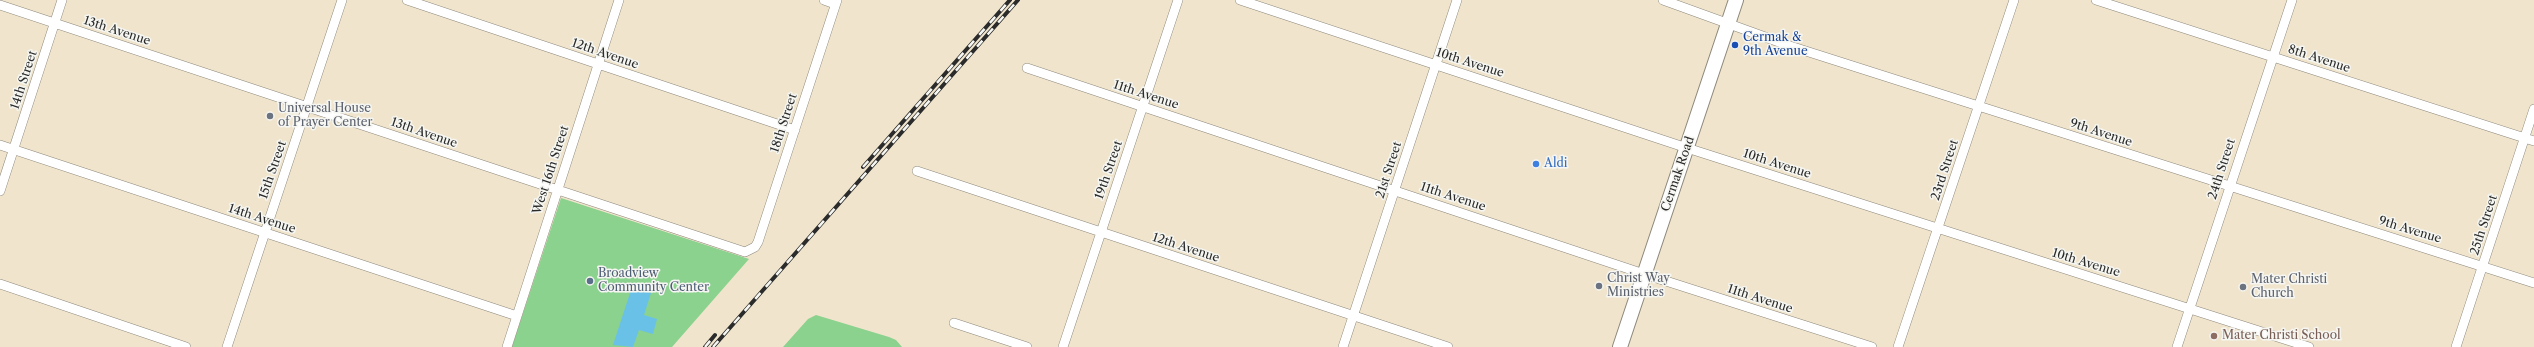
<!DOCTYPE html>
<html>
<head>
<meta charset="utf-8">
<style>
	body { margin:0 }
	canvas { display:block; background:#f0e5cc }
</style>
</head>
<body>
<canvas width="2534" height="347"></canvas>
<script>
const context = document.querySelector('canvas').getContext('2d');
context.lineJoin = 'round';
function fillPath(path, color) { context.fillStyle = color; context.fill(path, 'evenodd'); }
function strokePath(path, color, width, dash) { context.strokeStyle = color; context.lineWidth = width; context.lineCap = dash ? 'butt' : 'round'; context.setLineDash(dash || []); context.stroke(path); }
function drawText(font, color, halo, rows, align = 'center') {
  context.font = font + ' "Libre Caslon Text",serif'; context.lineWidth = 3; context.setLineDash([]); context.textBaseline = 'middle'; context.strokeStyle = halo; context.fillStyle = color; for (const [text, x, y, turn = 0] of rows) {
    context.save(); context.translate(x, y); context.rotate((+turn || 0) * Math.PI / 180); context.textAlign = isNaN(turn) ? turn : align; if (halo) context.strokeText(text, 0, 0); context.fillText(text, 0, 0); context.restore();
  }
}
const green = new Path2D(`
	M561,198l188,61 -77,88h-160z
	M816,315l73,22 7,3 6,7h-119l25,-28z`);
const water = new Path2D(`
	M632,287l19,6 -7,22 13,4 -4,15 -14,-4 -6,17 -20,-2z`);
const street = new Path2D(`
	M407,0l388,130
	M824,0l11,4
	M1240,0l447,148 622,199
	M1663,0l127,46 744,237
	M2096,0l438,141
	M0,5l745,247 10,-5 3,-5 79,-242
	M1027,68l617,206 228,73
	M0,145l517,171
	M917,171l531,176
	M0,191l62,-191
	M0,284l186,63
	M954,323l73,24
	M227,347l115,-347
	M507,347l112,-347
	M1063,347l115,-347
	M1343,347l114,-347
	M1898,347l116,-347
	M2177,347l115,-347
	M2456,347l78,-238`);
const primary = new Path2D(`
	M1620,347l116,-347`);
const rail = new Path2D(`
	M863,167l147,-167
	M705,347l10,-12
	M713,347l305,-347`);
const markers = [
	[1735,45,4,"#1a4fb4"],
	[270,116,4,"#6b7280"],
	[1536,164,4,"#3f7fe0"],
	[590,281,4,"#5c6f8a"],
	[1599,286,4,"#6b7280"],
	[2243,287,4,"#6b7280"],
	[2214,336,4,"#8d6e63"]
];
const streetNames = [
	["13th Avenue",117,31,18],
	["12th Avenue",605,54,19],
	["8th Avenue",2319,59,18],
	["10th Avenue",1470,63,18],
	["14th Street",24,80,-72],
	["11th Avenue",1146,95,18],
	["18th Street",784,123,-72],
	["13th Avenue",424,133,19],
	["9th Avenue",2101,133,18],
	["10th Avenue",1777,164,18],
	["24th Street",2222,169,-72],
	["15th Street",273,170,-71],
	["West 16th Street",551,170,-72],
	["19th Street",1109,170,-71],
	["21st Street",1389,170,-72],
	["23rd Street",1945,170,-72],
	["Cermak Road",1678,174,-71],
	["11th Avenue",1453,197,18],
	["14th Avenue",262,219,18],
	["25th Street",2484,225,-72],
	["9th Avenue",2410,230,17],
	["12th Avenue",1186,248,18],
	["10th Avenue",2086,263,17],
	["11th Avenue",1760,299,18]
];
const transitNames = [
	["Cermak &",1743,38],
	["9th Avenue",1743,52]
];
const worshipNames = [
	["Universal House",278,109],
	["of Prayer Center",278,123],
	["Christ Way",1607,279],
	["Ministries",1607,293],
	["Mater Christi",2251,280],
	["Church",2251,294]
];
const shopNames = [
	["Aldi",1544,164]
];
const serviceNames = [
	["Broadview",598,274],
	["Community Center",598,288]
];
const educationNames = [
	["Mater Christi School",2222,336]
];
fillPath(green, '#8ad28e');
fillPath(water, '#6ac1e7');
strokePath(street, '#8e887c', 10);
strokePath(primary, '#8e887c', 16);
strokePath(street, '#fff', 9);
strokePath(primary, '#fff', 14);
strokePath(rail, '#2b2b2b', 4);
strokePath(rail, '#f6f6f2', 2.5, [8]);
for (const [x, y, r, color] of markers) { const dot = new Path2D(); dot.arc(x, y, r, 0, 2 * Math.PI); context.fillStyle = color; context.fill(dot); strokePath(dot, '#f6f6f2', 1.5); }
drawText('12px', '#2b2b2b', '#f6f6f2', streetNames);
drawText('12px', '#164399', '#f6f6f2', transitNames, 'left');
drawText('12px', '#5b616d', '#f6f6f2', worshipNames, 'left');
drawText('12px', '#366cbe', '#f6f6f2', shopNames, 'left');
drawText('12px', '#4e5e75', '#f6f6f2', serviceNames, 'left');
drawText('12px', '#785e54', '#f6f6f2', educationNames, 'left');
</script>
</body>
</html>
